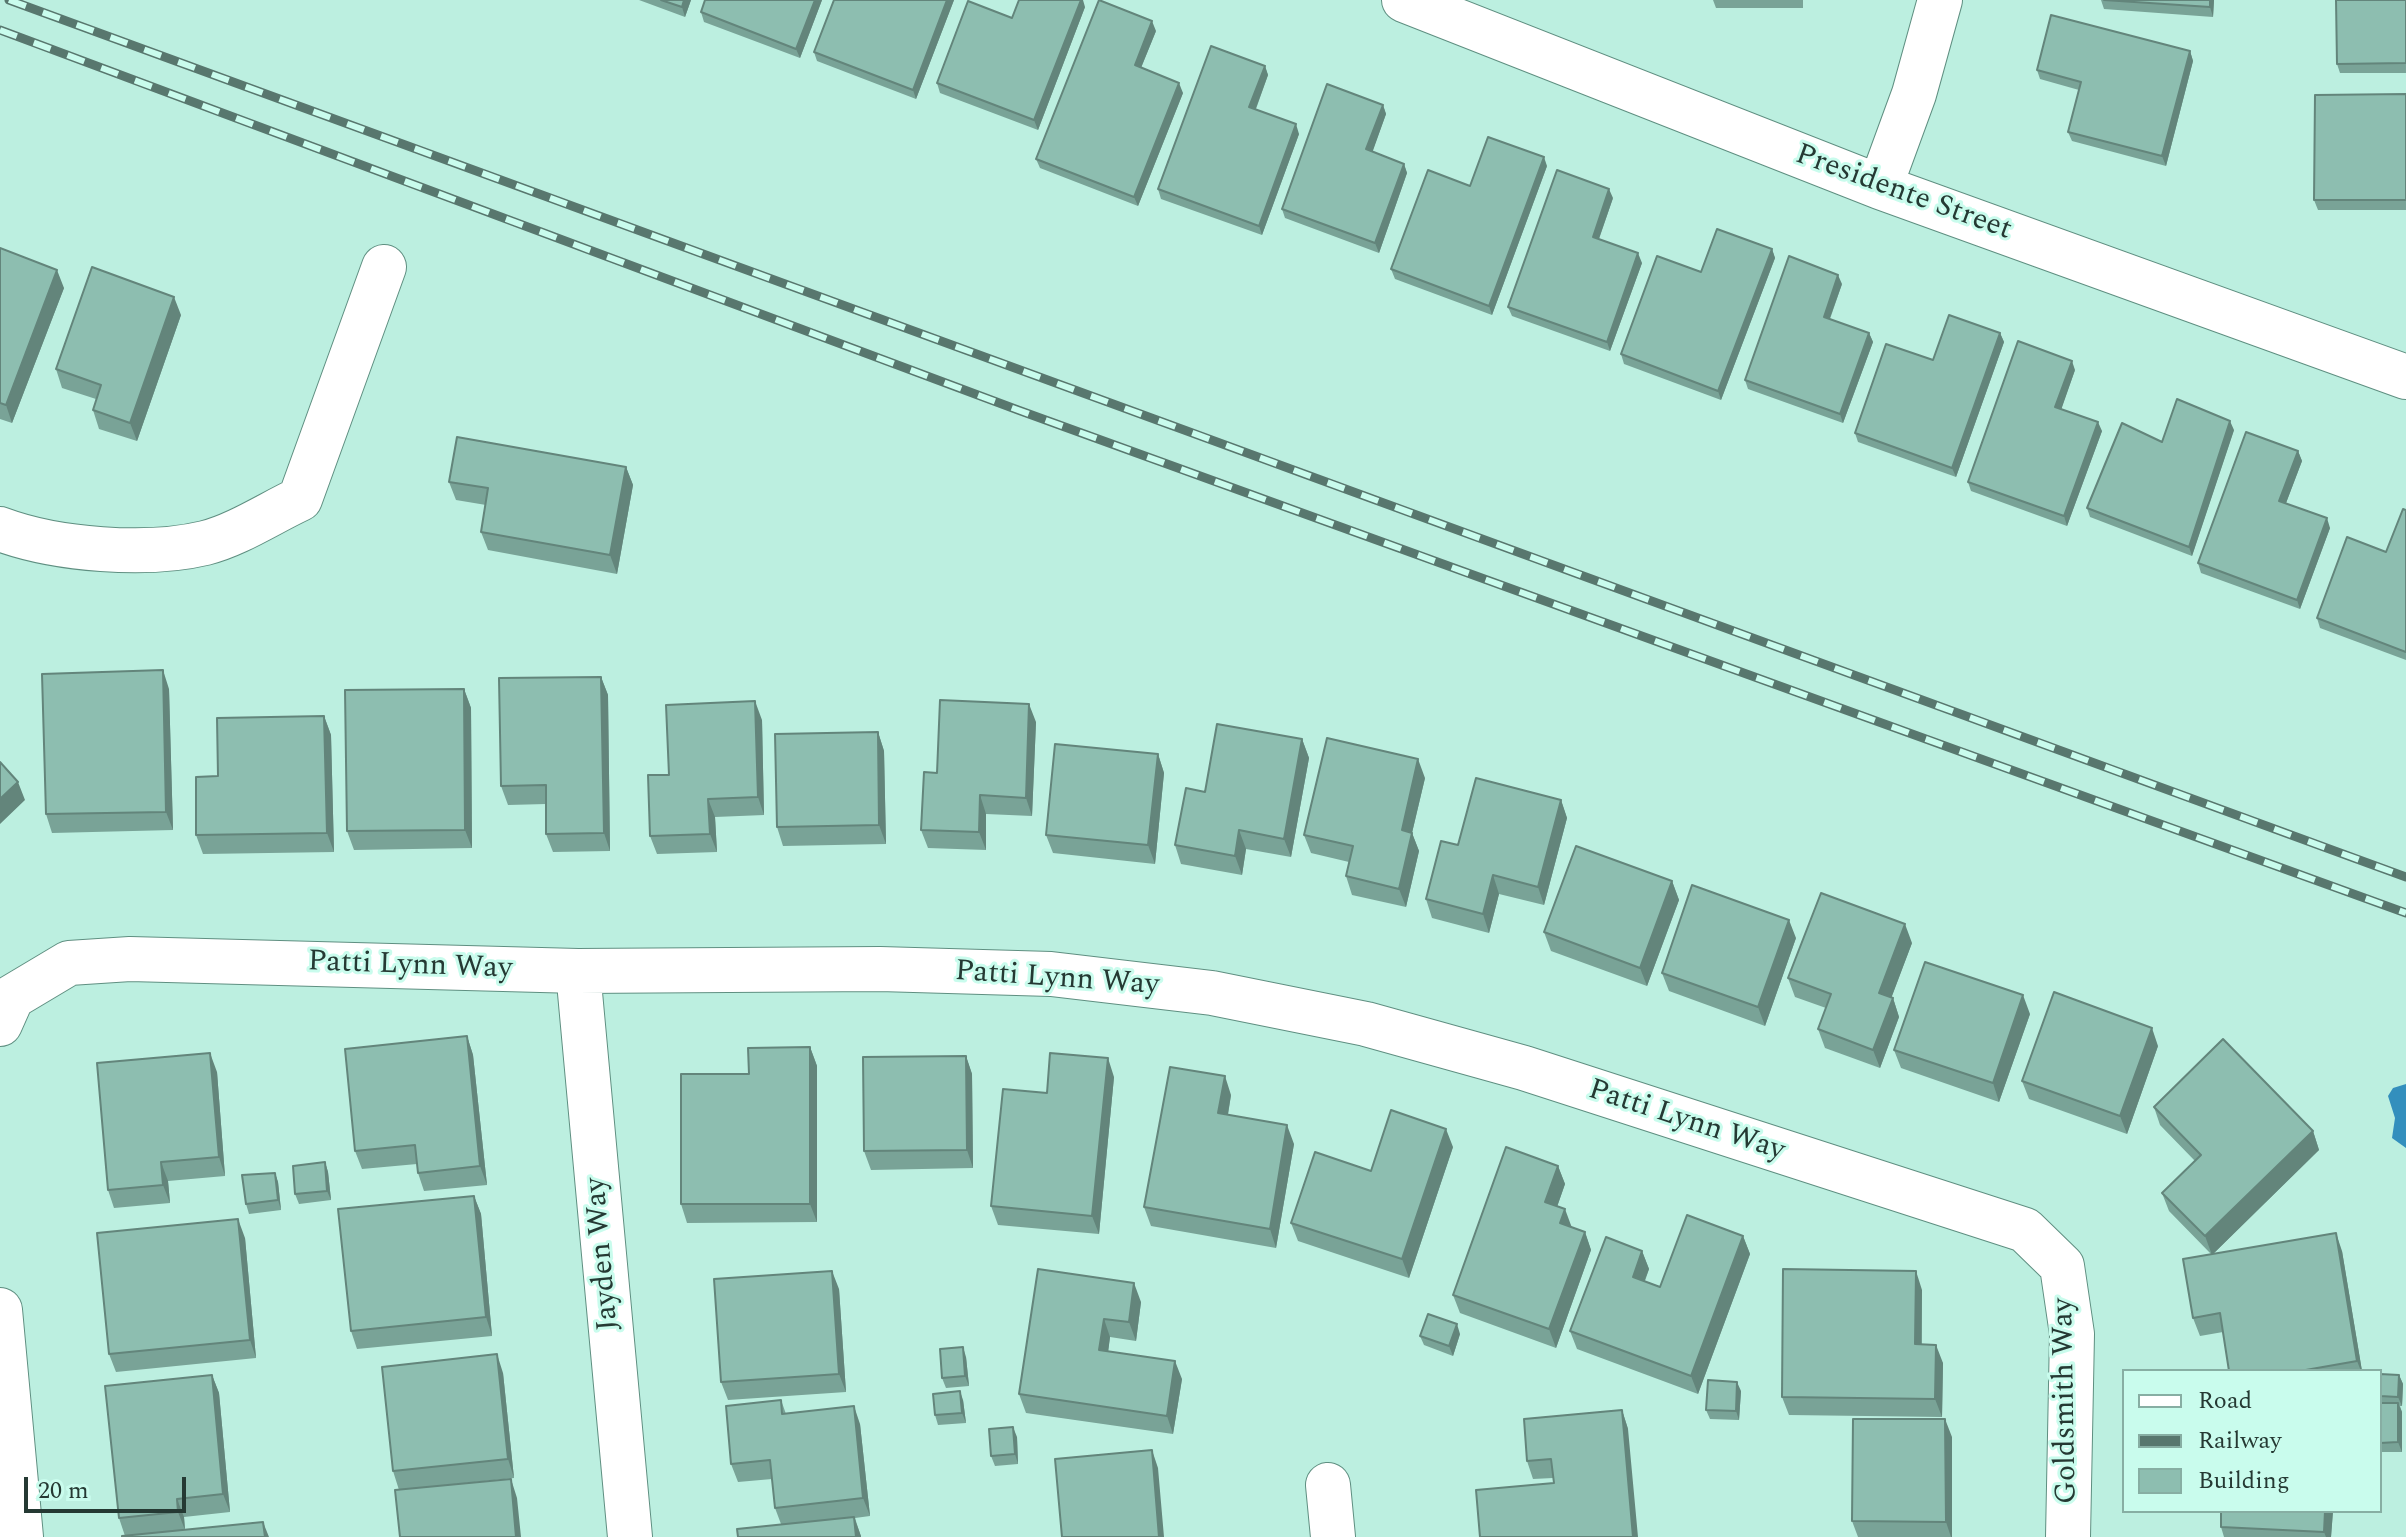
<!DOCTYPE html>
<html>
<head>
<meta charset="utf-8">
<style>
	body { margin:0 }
	#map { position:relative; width:2406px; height:1537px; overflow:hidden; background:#bcefe0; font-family:Spectral,serif }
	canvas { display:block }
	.legend { position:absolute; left:2122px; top:1369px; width:260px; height:144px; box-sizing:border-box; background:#c9fced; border:2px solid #87aea3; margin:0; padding:10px 14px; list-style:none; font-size:24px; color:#253933 }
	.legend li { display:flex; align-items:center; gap:16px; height:40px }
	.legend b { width:40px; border:2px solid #87aea3 }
	.scale { position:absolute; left:24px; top:1477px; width:162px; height:36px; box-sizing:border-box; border:4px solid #253933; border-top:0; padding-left:10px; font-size:24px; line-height:28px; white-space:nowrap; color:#253933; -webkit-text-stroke:6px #c9fced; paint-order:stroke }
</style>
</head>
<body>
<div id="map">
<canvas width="2406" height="1537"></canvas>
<ul class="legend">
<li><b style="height:10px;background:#fff"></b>Road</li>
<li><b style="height:10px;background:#58776e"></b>Railway</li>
<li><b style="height:22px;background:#8dbeb0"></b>Building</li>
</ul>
<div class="scale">20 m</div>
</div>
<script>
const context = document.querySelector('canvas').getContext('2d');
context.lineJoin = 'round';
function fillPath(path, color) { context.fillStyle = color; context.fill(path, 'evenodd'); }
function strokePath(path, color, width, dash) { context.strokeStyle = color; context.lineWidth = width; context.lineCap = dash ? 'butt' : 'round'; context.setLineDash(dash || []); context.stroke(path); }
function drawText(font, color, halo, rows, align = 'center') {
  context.font = font + ' Spectral,serif'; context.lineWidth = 6; context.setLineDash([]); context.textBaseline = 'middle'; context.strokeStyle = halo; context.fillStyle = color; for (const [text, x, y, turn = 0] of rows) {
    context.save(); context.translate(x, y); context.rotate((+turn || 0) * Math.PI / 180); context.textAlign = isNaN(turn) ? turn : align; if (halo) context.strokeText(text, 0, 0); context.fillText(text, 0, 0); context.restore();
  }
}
const water = new Path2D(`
	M2406,1084v64l-14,-10 3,-20 -7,-22 5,-8z`);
const minor = new Path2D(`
	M1404,0l476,187 526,190
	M1880,187l34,-93 26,-94
	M0,529c56,21 147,28 205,14 32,-8 65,-30 95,-44l84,-232
	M578,971l52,566
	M0,1024l12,-27 57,-34 61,-4 448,12 302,-2 171,5 161,19 154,31 158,44 501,162 37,36 10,68 -4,203
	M0,1310l21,227
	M1328,1485l5,52`);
const rail = new Path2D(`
	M9,0l2397,877
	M0,30l1018,380 1388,503`);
const wall = new Path2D(`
	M639,0h52l-6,17z
	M705,0h117l-22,58 -96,-36 -3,-10z
	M834,0h120l-38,99 -99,-38 -3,-9z
	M1713,0h90v8h-87z
	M2101,0h113l-1,17 -109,-8z
	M2406,0v73h-66l-3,-9z
	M1085,7l-47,123 -98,-37 -3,-10 75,-65z
	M1156,31l-15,37 42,25 -45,113 -98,-38 -4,-9z
	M2190,51l3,10 -27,105 -94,-25 -4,-9 11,-42 -39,-11 -3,-9z
	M1265,66l3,9 -12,34 43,25 -37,101 -101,-36 -3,-10z
	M2406,94v116h-88l-4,-10z
	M1383,105l3,9 -14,38 32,12 3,9 -28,80 -94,-35 -3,-9z
	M1547,166l-55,149 -97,-36 -4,-10z
	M1613,198l-14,41 43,24 -32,88 -98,-35 -4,-9z
	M0,248l64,40 -52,135 -12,-4z
	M1772,249l3,9 -54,142 -97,-36 -3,-10 80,-82z
	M1842,284l-12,35 39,14 4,9 -30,81 -95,-34 -3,-9z
	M181,315l-44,126 -38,-12 -6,-19 3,-11 -34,-11 -6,-19z
	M2000,333l4,9 -48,135 -98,-35 -3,-9 78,-73z
	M2075,370l-14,39 41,22 -35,95 -96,-35 -3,-9z
	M2234,430l-42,126 -102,-39 -3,-9 75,-66z
	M2298,451l4,10 -16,42 44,25 -30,81 -99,-36 -3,-10z
	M626,467l7,18 -16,89 -129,-24 -7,-18 5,-27 -30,-5 -7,-18z
	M2406,510v150l-86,-32 -3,-10 69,-66z
	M601,677l7,18 2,156 -57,1 -7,-18v-30l-38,1 -7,-19z
	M169,689l4,141 -121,3 -6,-19z
	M464,689l7,19 1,140 -118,2 -7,-19z
	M324,716l7,19 3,117 -131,2 -7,-19z
	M762,720l2,95 -49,2 2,35 -60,2 -7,-18 19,-61z
	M1036,722l-4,94 -46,-2v36l-58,-2 -7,-18 16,-57z
	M878,732l6,19 2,93 -103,2 -6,-19z
	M1302,739l7,19 -18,99 -45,-8 -4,26 -61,-11 -6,-19 30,-53z
	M1158,754l6,19 -9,91 -102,-11 -7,-18z
	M1425,778l-13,55 7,18 -13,56 -54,-12 -6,-19 3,-14 -38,-9 -7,-18z
	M1561,800l6,18 -23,87 -45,-11 -10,39 -57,-15 -6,-19 32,-54z
	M1672,881l7,19 -32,86 -96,-35 -7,-19z
	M1796,938l-31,88 -96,-35 -7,-18z
	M1912,943l-21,55h2l6,19 -19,51 -55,-20 -7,-19 8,-21 -31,-11 -7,-19z
	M2030,1014l-31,88 -98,-34 -7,-18z
	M467,1036l6,19 14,130 -63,6 -6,-18 -1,-9 -55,5 -7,-18z
	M2158,1046l-31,88 -98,-35 -7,-18z
	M810,1047l7,19v156l-130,1 -6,-19 68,-130z
	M966,1056l6,18 1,94 -102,2 -7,-19z
	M217,1072l8,104 -57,5 2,22 -56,5 -6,-18z
	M1114,1077l-15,157 -101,-9 -7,-19 56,-113z
	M1231,1095l-3,20 66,29 -18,104 -125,-22 -7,-19z
	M2154,1107l159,24 6,19 -106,104 129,-3 20,120h-133l-6,-39 -23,4 -7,-18 18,-64 -42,-43 -7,-18 33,-32 -35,-36z
	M1453,1147l-44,131 -111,-37 -7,-18 80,-52z
	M325,1162l3,10 3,28 -32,4 -4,-10z
	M1558,1166l7,18 -8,23 15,20 13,5 6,18 -35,98 -96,-35 -7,-18z
	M275,1173l3,9 3,28 -32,4 -3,-10z
	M474,1196l7,18 11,122 -135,13 -6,-18z
	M1743,1236l7,18 -52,140 -121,-45 -7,-18 72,-80 7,18 -4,12 15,6z
	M245,1238l11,120 -140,14 -7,-18z
	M1038,1269l103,33 -5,39 -26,-4 -2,14 74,28 -9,55 -147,-21 -7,-19z
	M839,1289l7,103 -118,8 -7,-18z
	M1922,1290v55l21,18 -1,54 -153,-2 -7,-18z
	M1460,1334l-7,22 -29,-11 -4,-9z
	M966,1357l3,29 -23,2 -4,-10z
	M503,1373l11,105 -98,10 101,10 -118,-8 -6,-19z
	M2380,1374l19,1 4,9 -1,22h-2l2,6v40h-22z
	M212,1375l7,18 11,119 -46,5 1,13 -60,6 -6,-18z
	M1741,1391l-2,29 -29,-1 -4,-9z
	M781,1400l5,14 74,10 10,92 -15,2 6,19h-123l43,-13 -6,-16 -3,-29 -34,3 -7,-18z
	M963,1400l3,23 -28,2 -3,-10z
	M1622,1410l6,19 -74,54 -1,-5 -20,1 -6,-18z
	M1017,1437l1,27 -23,2 -4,-10z
	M1952,1437v100h-94l-6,-16z
	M2221,1511h112l-2,26h-107l-3,-10z`);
const shadedWall = new Path2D(`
	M684,0h7l-6,17 -3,-10z
	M815,0h7l-22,58 -4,-9z
	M947,0h7l-38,99 -3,-9z
	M1081,0h2l2,7 -47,123 -4,-10z
	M2210,0h4l-1,17 -3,-10z
	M1152,21l4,10 -18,44 -3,-10z
	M2190,51l3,10 -27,105 -4,-10z
	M1265,66l3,9 -15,41 -4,-9z
	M1179,83l4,10 -45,113 -4,-9z
	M1383,105l3,9 -16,45 -4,-10z
	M1296,124l3,10 -37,101 -3,-9z
	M1544,157l3,9 -55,149 -3,-9z
	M1404,164l3,9 -28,80 -4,-10z
	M1609,189l4,9 -17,49 -3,-10z
	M1772,249l3,9 -54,142 -3,-9z
	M1638,253l4,10 -32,88 -3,-9z
	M57,270l7,18 -52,135 -6,-18z
	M1838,275l4,9 -15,42 -3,-9z
	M174,297l7,18 -44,126 -7,-18z
	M1869,333l4,9 -30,81 -3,-9z
	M2000,333l4,9 -48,135 -4,-9z
	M2072,361l3,9 -16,46 -4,-9z
	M2230,421l4,9 -42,126 -3,-9z
	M2098,422l4,9 -35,95 -3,-10z
	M2298,451l4,10 -19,50 -4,-10z
	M626,467l7,18 -16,89 -7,-19z
	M2327,518l3,10 -30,81 -3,-9z
	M163,670l6,19 4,141 -7,-18z
	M601,677l7,18 2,156 -6,-18z
	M464,689l7,19 1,140 -7,-18z
	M755,701l7,19 2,95 -6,-18z
	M1029,704l7,18 -4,94 -6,-18z
	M324,716l7,19 3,117 -7,-19z
	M878,732l6,19 2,93 -7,-19z
	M1302,739l7,19 -18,99 -7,-18z
	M1158,754l6,19 -9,91 -7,-19z
	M1418,759l7,19 -14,59 1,-4 7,18 -13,56 -7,-18 3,-59z
	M18,782l7,18 -25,24v-25z
	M980,795l6,19v36l-7,-18z
	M708,799l7,18 2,35 -7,-18z
	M1561,800l6,18 -23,87 -6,-18z
	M1239,830l7,19 -4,26 -7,-19z
	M1493,875l6,19 -10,39 -6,-19z
	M1672,881l7,19 -32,86 -7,-18z
	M1789,920l7,18 -31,88 -7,-19z
	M1905,924l7,19 -26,69 -7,-19z
	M2023,995l7,19 -31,88 -6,-19z
	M1893,998l6,19 -19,51 -7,-18z
	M2152,1028l6,18 -31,88 -7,-18z
	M467,1036l6,19 14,130 -7,-19z
	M810,1047l7,19v156l-7,-18z
	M210,1053l7,19 8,104 -6,-19z
	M966,1056l6,18 1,94 -6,-18z
	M1108,1058l6,19 -15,157 -7,-18z
	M1225,1076l6,19 -6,36 -7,-18z
	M1287,1125l7,19 -18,104 -6,-19z
	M1446,1129l7,18 -44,131 -7,-19z
	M2313,1131l6,19 -107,105 -7,-19z
	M161,1162l7,19 2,22 -7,-18z
	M325,1162l3,10 3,28 -4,-9z
	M1558,1166l7,18 -13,37 -7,-19z
	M275,1173l3,9 3,28 -3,-10z
	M474,1196l7,18 11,122 -6,-19z
	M1565,1209l7,19 -12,-5z
	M238,1219l7,19 11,120 -6,-18z
	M1585,1232l6,18 -35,98 -7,-19z
	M2336,1233l6,18 20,120h-1l-4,-10z
	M1743,1236l7,18 -52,140 -7,-18z
	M1642,1251l7,18 -10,26 -6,-18z
	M832,1271l7,18 7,103 -7,-18z
	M1916,1271l6,19 -1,73 -6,-19z
	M1134,1283l7,19 -5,39 -7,-19z
	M1104,1319l6,18 -4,32 -7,-19z
	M1457,1324l3,10 -7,22 -4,-10z
	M1936,1345l7,18 -1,54 -7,-18z
	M963,1347l3,10 3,29 -4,-10z
	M497,1354l6,19 11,105 -6,-19z
	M1175,1361l7,18 -9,55 -6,-18z
	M212,1375l7,18 11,119 -7,-18z
	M2399,1375l4,9 -1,22 -4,-9z
	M1737,1382l4,9 -2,29 -3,-9z
	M960,1391l3,9 3,23 -4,-10z
	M2398,1403l4,9v40l-4,-10z
	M854,1406l6,18 10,92 -7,-18z
	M1622,1410l6,19 10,108h-5z
	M1945,1419l7,18v100h-1l-5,-15z
	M1013,1427l4,10 1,27 -3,-10z
	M1152,1450l6,18 6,69h-5z
	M511,1479l6,19 4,39h-5z
	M177,1499l7,18 1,13 -7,-18z
	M2325,1511h8l-2,26h-5l-2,-5z
	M854,1517l7,19v1h-5z
	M263,1522l6,15h-4z`);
const building = new Path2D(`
	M661,0h23l-2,7z
	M705,0h110l-19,49 -95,-37z
	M834,0h113l-34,90 -99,-38z
	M1019,0h62l-47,120 -97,-37 31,-82 44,17z
	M1099,0l53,21 -17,44 44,18 -45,114 -98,-38z
	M2104,0h106v7z
	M2336,0h70v63l-69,1z
	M2051,15l139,36 -28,105 -94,-24 13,-50 -44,-12z
	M1211,46l54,20 -16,41 47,17 -37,102 -101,-37z
	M1327,84l56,21 -17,44 38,15 -29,79 -93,-34z
	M2406,94v106h-92l1,-105z
	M1488,137l56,20 -55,149 -98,-37 37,-99 42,16z
	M1557,170l52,19 -16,48 45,16 -31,89 -99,-35z
	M1717,229l55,20 -54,142 -97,-37 36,-98 44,16z
	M0,248l57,22 -51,135 -6,-2z
	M1789,256l49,19 -14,42 45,16 -29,81 -95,-34z
	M92,267l82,30 -44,126 -37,-13 8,-25 -45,-16z
	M1949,315l51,18 -48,135 -97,-35 31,-89 47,16z
	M2018,341l54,20 -17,46 43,15 -34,94 -96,-34z
	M2177,399l53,22 -41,126 -102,-39 35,-85 40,19z
	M2246,432l52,19 -19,50 48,17 -30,82 -99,-37z
	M457,437l169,30 -16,88 -129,-23 7,-44 -39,-6z
	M2403,509l3,1v142l-89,-34 30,-81 39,15z
	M163,670l3,142 -120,2 -4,-140z
	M601,677l3,156 -58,1v-49l-45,1 -2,-108z
	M464,689l1,141 -118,1 -2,-141z
	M940,700l89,4 -3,94 -46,-3 -1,37 -58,-2 3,-58 13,1z
	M755,701l3,96 -50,2 2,35 -60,2 -2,-61h21l-3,-70z
	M324,716l3,117 -131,2v-58l22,-1 -1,-58z
	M1217,724l85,15 -18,100 -45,-9 -4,26 -60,-11 11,-57 19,4z
	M878,732l1,93 -102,2 -2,-93z
	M1327,738l91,21 -16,71 10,3 -13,56 -53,-13 7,-30 -49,-11z
	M1055,744l103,10 -10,91 -102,-10z
	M0,762l18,20 -18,17z
	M1476,778l85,22 -23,87 -45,-12 -10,39 -57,-15 15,-58 17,4z
	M1576,846l96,35 -32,87 -96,-36z
	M1692,885l97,35 -31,87 -96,-34z
	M1821,893l84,31 -26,69 14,5 -20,52 -55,-21 13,-35 -43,-16z
	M1925,962l98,33 -30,88 -99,-33z
	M2054,992l98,36 -32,88 -98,-35z
	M467,1036l13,130 -62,7 -3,-28 -60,6 -10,-102z
	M2223,1039l90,92 -108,105 -43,-43 39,-38 -47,-48z
	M810,1047v157h-129v-130h68l-1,-26z
	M210,1053l9,104 -58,5 2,23 -55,5 -11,-127z
	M1050,1053l58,5 -16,158 -101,-10 12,-117 44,4z
	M966,1056l1,94 -103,1 -1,-94z
	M1170,1067l55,9 -7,37 69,12 -17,104 -126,-22z
	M1391,1110l55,19 -44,130 -111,-36 24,-71 56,19z
	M1506,1147l52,19 -13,36 20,7 -5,14 25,9 -36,97 -96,-34z
	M325,1162l2,29 -32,3 -2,-28z
	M275,1173l3,27 -32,4 -4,-29z
	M474,1196l12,121 -135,14 -13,-122z
	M1687,1215l56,21 -52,140 -121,-45 36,-94 36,14 -9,26 27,10z
	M238,1219l12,121 -141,14 -12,-121z
	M2336,1233l21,128 -57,10h-71l-9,-58 -27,5 -10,-59z
	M1038,1269l96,14 -5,39 -25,-3 -5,31 76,11 -8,55 -148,-22z
	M1783,1269l133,2 -1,73 21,1 -1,54 -153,-2z
	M832,1271l7,103 -118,8 -7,-103z
	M1428,1314l29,10 -8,22 -29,-10z
	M963,1347l2,29 -23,2 -2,-29z
	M497,1354l11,105 -115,12 -11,-104z
	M2380,1374l19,1 -1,22 -18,-1z
	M212,1375l11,119 -46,5 1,13 -59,6 -14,-132z
	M1708,1380l29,2 -1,29 -30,-1z
	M960,1391l2,22 -27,2 -2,-21z
	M781,1400l1,14 72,-8 9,92 -88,10 -5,-48 -39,4 -5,-58z
	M2380,1403h18v39l-18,1z
	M1622,1410l11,127h-153l-4,-47 78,-7 -3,-24 -24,2 -3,-42z
	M1853,1419h92l1,103 -94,-1z
	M1013,1427l2,27 -24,2 -2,-27z
	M1152,1450l7,87h-97l-7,-78z
	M511,1479l5,58h-116l-5,-47z
	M2221,1511h104l-1,21 -103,-5z
	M854,1517l2,20h-118l-1,-8z
	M263,1522l2,15h-143v-1z`);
const streetNames = [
	["Presidente Street",1903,194,20],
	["Patti Lynn Way",410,967,2],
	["Patti Lynn Way",1057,980,4],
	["Patti Lynn Way",1686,1122,18],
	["Jayden Way",604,1254,-95],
	["Goldsmith Way",2067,1401,-91]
];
fillPath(water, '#338fbd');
strokePath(minor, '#5f8f81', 46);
strokePath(minor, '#fff', 44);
strokePath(rail, '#58776e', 9);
strokePath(rail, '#c9fced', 6, [18]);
fillPath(wall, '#79a397');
fillPath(shadedWall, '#63857b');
fillPath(building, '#8dbeb0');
strokePath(building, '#63857b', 2);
drawText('30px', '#253933', '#c9fced', streetNames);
</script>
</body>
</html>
